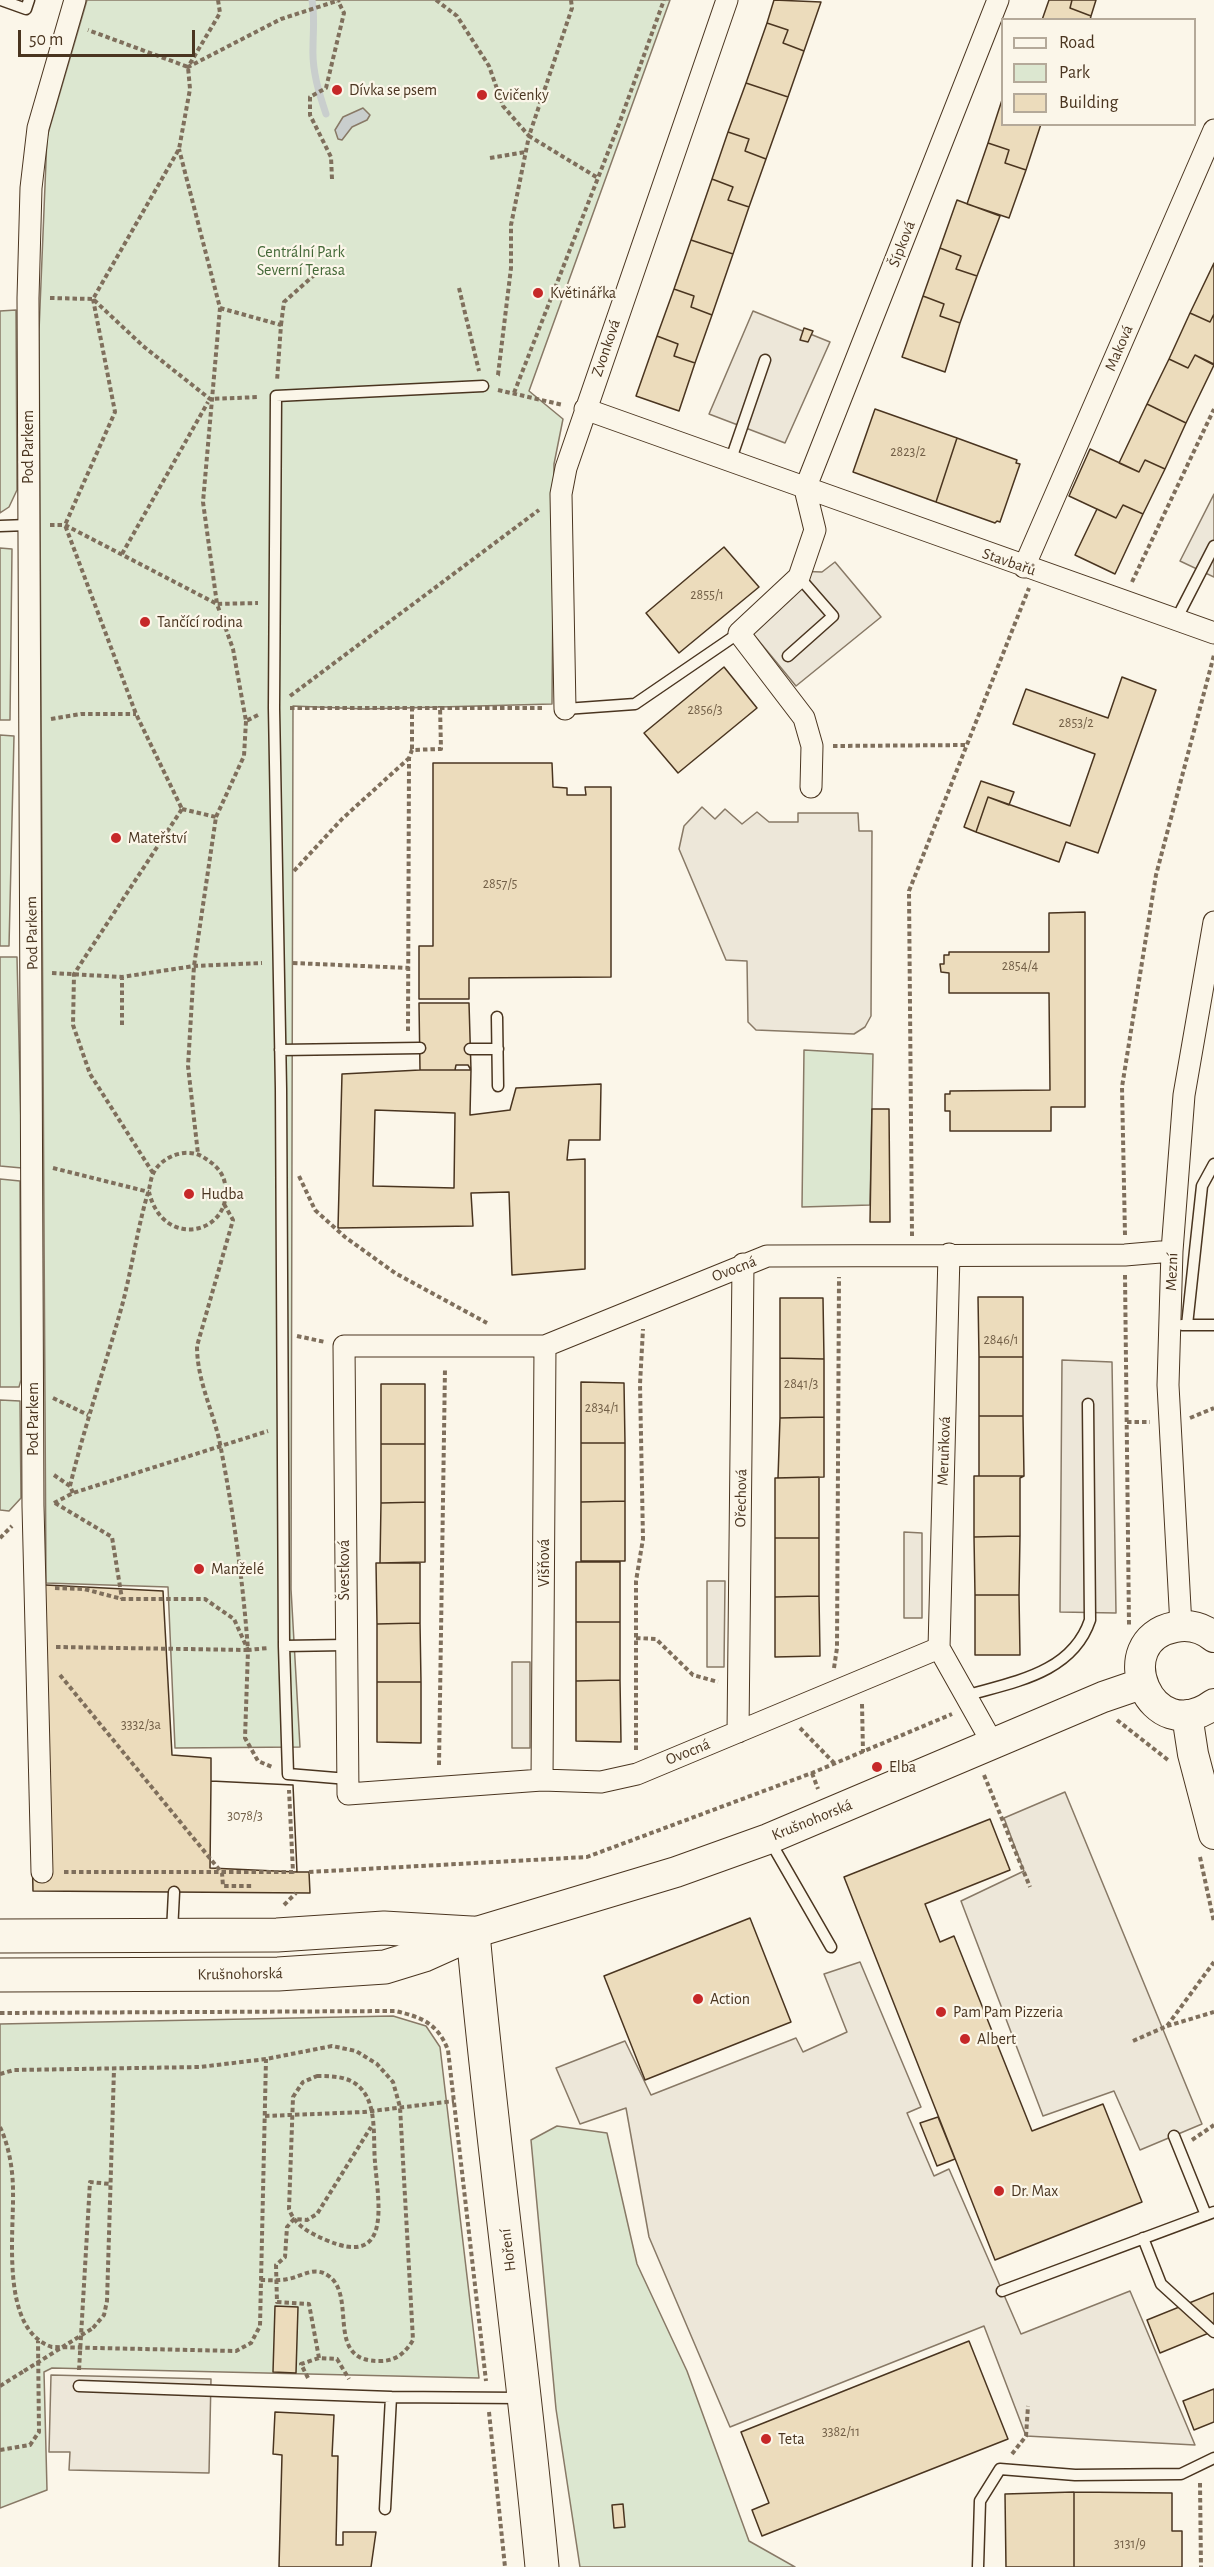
<!DOCTYPE html>
<html>
<head>
<meta charset="utf-8">
<style>
	body { margin:0 }
	#map { position:relative; width:1214px; height:2567px; overflow:hidden; background:#fbf6e9; font-family:"Alegreya Sans",sans-serif }
	canvas { display:block }
	.legend { position:absolute; left:1001px; top:18px; width:195px; height:108px; box-sizing:border-box; background:#fbf6e9; border:2px solid #b4a999; margin:0; padding:8px 10px; list-style:none; font-size:18px; color:#4a3520 }
	.legend li { display:flex; align-items:center; gap:12px; height:30px }
	.legend b { width:30px; border:2px solid #b4a999 }
	.scale { position:absolute; left:18px; top:30px; width:177px; height:27px; box-sizing:border-box; border:3px solid #4a3520; border-top:0; padding-left:8px; font-size:18px; line-height:21px; white-space:nowrap; color:#4a3520; -webkit-text-stroke:4px #fbf6e9; paint-order:stroke }
</style>
</head>
<body>
<div id="map">
<canvas width="1214" height="2567"></canvas>
<ul class="legend">
<li><b style="height:8px;background:#fbf6e9"></b>Road</li>
<li><b style="height:16px;background:#dce7d0"></b>Park</li>
<li><b style="height:16px;background:#ecdcbc"></b>Building</li>
</ul>
<div class="scale">50 m</div>
</div>
<script>
const context = document.querySelector('canvas').getContext('2d');
context.lineJoin = 'round';
function fillPath(path, color) { context.fillStyle = color; context.fill(path, 'evenodd'); }
function strokePath(path, color, width, dash) { context.strokeStyle = color; context.lineWidth = width; context.lineCap = dash ? 'butt' : 'round'; context.setLineDash(dash || []); context.stroke(path); }
function drawText(font, color, halo, rows, align = 'center') {
  context.font = font + ' "Alegreya Sans",sans-serif'; context.lineWidth = 4.5; context.setLineDash([]); context.textBaseline = 'middle'; context.strokeStyle = halo; context.fillStyle = color; for (const [text, x, y, turn = 0] of rows) {
    context.save(); context.translate(x, y); context.rotate((+turn || 0) * Math.PI / 180); context.textAlign = isNaN(turn) ? turn : align; if (halo) context.strokeText(text, 0, 0); context.fillText(text, 0, 0); context.restore();
  }
}
const green = new Path2D(`
	M87,0h583l-141,391 34,28 -9,45 -2,240 -187,5 -72,-3 -2,883 9,158 -125,1 -7,-161 -122,-4 -7,-1252 8,-194z
	M16,310l1,180 -8,17 -9,6v-202z
	M0,548l12,1 -2,171h-10z
	M0,735l14,1 -5,210h-9z
	M0,957h17l5,211 -22,-2z
	M804,1050l69,4 -3,151 -68,2z
	M0,1179l20,2 1,199 -2,7h-19z
	M0,1400l20,1 1,97 -12,13 -9,-1z
	M393,2016l33,10 14,21 39,331 -427,-10 -8,4 3,118 -47,18v-484z
	M557,2126l50,7 30,131 50,107 62,170 46,26h-215l-24,-158 -25,-269z`);
const parking = new Path2D(`
	M753,311l77,31 -45,101 -76,-29z
	M1214,494v83l-34,-16z
	M835,562l46,55 -85,69 -56,-68 54,-47 28,1z
	M702,807l13,12 10,-10 17,15 15,-12 12,10h29v-9h60l1,18h13l-1,185 -6,11 -11,7 -98,-4 -8,-8 -1,-61 -21,-1 -47,-111 5,-23z
	M1062,1360l50,2 4,251 -56,-1z
	M904,1532l18,1v85h-18z
	M707,1581h18l-1,86h-17z
	M512,1662h18v86h-18z
	M1065,1792l137,332 -62,26 -26,-59 -71,25 -82,-215 63,-30 -20,-53z
	M860,1962l61,145 -14,6 27,63 15,-7 72,165 109,-43 65,154 -169,-9 -42,-110 -254,101 -81,-190 -23,-129 -46,16 -24,-56 69,-27 26,54 145,-57 7,14 44,-20 -23,-58z
	M51,2375l160,4 -2,94 -140,-3 1,-18h-21z`);
const water = new Path2D(`
	M363,108l7,7 -3,5 -15,7 -10,13 -4,-1 -3,-9 8,-13z`);
const stream = new Path2D(`
	M312,0c3,17 1,31 1,48 -1,23 6,45 13,66`);
const building = new Path2D(`
	M774,0l47,2 -17,49 -21,-8 5,-13 -21,-7z
	M1049,0h23l-2,8 21,8 -1,4h-48z
	M1072,0h24l-5,16 -21,-8z
	M767,23l21,7 -5,13 21,8 -16,46 -42,-14z
	M746,83l42,14 -22,62 -21,-8 4,-12 -21,-7z
	M1002,100v24h39l-15,46 -21,-7 4,-13 -21,-7z
	M728,132l21,7 -4,12 21,8 -17,48 -21,-7 5,-13 -21,-8z
	M988,143l21,7 -4,13 21,7 -17,48 -42,-14z
	M712,179l21,8 -5,13 21,7 -16,47 -42,-14z
	M957,200l43,16 -23,60 -21,-7 5,-13 -21,-8z
	M691,240l42,14 -21,61 -21,-8 3,-11 -20,-7z
	M940,248l21,8 -5,13 21,7 -17,47 -20,-7 4,-12 -21,-8z
	M1214,263v51l-4,8 -20,-9z
	M674,289l20,7 -3,11 21,8 -17,48 -21,-7 4,-12 -21,-8z
	M923,296l21,8 -4,12 20,7 -15,49 -43,-15z
	M1190,313l20,9 4,-8v50l-19,-9 -7,13 -19,-9z
	M804,328l9,3 -5,11 -8,-2z
	M657,336l21,8 -4,12 21,7 -16,48 -43,-15z
	M1195,355l19,10 -28,58 -39,-19 22,-45 19,9z
	M1147,404l39,19 -21,46 -20,-9 -6,12 -20,-9z
	M875,409l82,29 -21,64 -83,-30z
	M957,438l60,22 -1,3 4,1 -20,58 -3,-1 -2,2 -59,-21z
	M1090,449l49,23 6,-12 20,9 -22,45 -20,-9 -7,13 -47,-22z
	M1123,505l20,9 -28,60 -40,-19 22,-46 19,9z
	M724,547l35,40 -80,66 -33,-40z
	M724,667l33,41 -79,65 -34,-40z
	M1122,677l34,13 -58,163 -32,-11 -7,20 -83,-30 12,-35 82,29 25,-72 -82,-30 13,-35 82,29z
	M433,763h119l1,24 14,1v7h19l-1,-8h26v190l-142,1v21h-50v-53h14z
	M981,781l33,11 -5,13 -21,-8 -12,35 -12,-5z
	M1085,912v195h-34v24h-101v-20h-5v-17h5v-3l100,-1 -1,-97h-100v-20l-8,-1 -1,-8h4v-9h5v-3h100v-39z
	M419,1003h50l2,67 -3,-5h-12l-1,5h-35z
	M420,1070h51l-1,45 40,-5 6,-22 85,-4 -1,56h-31l-2,20 18,-1v110l-73,6 -3,-83 -38,1 2,33 -135,2 4,-154zM375,1110l80,3 -1,75 -81,-2z
	M872,1109h17l1,113h-20z
	M978,1297h45v60h-44z
	M780,1298h43l1,61 -44,-1z
	M979,1357h44v59h-44z
	M780,1358l44,1v58l-44,1z
	M581,1382l43,1 1,60h-44z
	M381,1384h44v60h-44z
	M979,1416h44l1,60h-45z
	M824,1417v60l-46,1 2,-60z
	M581,1443h44v58l-44,1z
	M381,1444h44v58l-44,1z
	M974,1476h50l-4,2v58l-46,1z
	M819,1477v61h-44v-60z
	M625,1501v60h-44v-59z
	M425,1502v60l-45,1 1,-60z
	M1020,1536l-1,59h-44l-1,-58z
	M775,1538h44v58l-44,1z
	M576,1562h44v60h-44z
	M376,1563h44v60l-43,1z
	M26,1584l137,7 9,164 39,3v23l82,4 4,87h12l1,21 -277,-2z
	M975,1595h44l1,60h-45z
	M819,1596l1,60 -45,1v-60z
	M576,1622h44v58l-44,1z
	M420,1623l1,59h-44v-58z
	M620,1680l1,62 -45,-1v-60z
	M377,1682h44v61l-44,-1z
	M211,1781l82,4 4,87 -87,-4z
	M990,1819l20,51 -85,34 15,38 14,-6 78,195 71,-27 39,98 -147,58 -151,-383z
	M750,1918l41,104 -146,58 -41,-104z
	M938,2117l17,42 -18,7 -17,-43z
	M1214,2293v38l-54,22 -13,-33z
	M275,2306l23,1 -2,66 -23,-1z
	M969,2341l39,98 -246,97 -10,-26 17,-7 -28,-71z
	M1214,2389v33l-20,8 -11,-29z
	M275,2412l59,3 -2,41h6l-2,89h7v-13h33l-5,35h-92l3,-112 -9,-1z
	M1074,2492l98,1v38h10v36h-108z
	M1074,2492v75h-68l-1,-73z
	M623,2504l2,23 -11,1 -2,-23z`);
const path = new Path2D(`
	M218,0l2,13 -32,54 93,-48 59,-19
	M436,0l21,16 32,50 14,40 26,30 -18,89v43l-13,107 -2,2
	M571,0l1,8 -43,128 69,42
	M490,158l36,-6
	M332,179l-1,-22 -21,-42v-18l16,-9 18,-75 -6,-12
	M459,288l20,83
	M50,298l43,1 86,-150 11,-60 -2,-22 -100,-37
	M93,299l22,113 -50,113 71,189 46,95
	M94,300l49,46 67,53 49,-2
	M220,308l61,17 -4,56
	M281,325l3,-23 38,-34
	M498,390l65,15
	M514,393l105,-269 45,-124
	M50,525h15l152,79 -14,-102 17,-194 -41,-159
	M122,554l86,-152
	M1132,582l82,-173
	M290,696l249,-186
	M412,707v43
	M290,708h253
	M258,715l-12,6 -13,-72 -16,-45 41,-1
	M51,719l30,-5h55
	M833,746l134,-1
	M182,809l34,8 -22,149 -6,100 10,88
	M216,817l28,-61 2,-35
	M294,871l48,-52 66,-60
	M293,963l116,5
	M52,973l70,4 72,-11 68,-3
	M122,1025v-48
	M408,1031l1,-273 3,-8 29,-1 -1,-43
	M53,1168l96,24
	M153,1173l-63,-99 -17,-49 1,-51 108,-165
	M299,1176l16,34 30,27 50,36 92,50
	M224,1204l9,16 -36,126c0,37 18,68 24,103 13,67 22,133 27,201l20,-2
	M1125,1235l-3,-148 34,-212 58,-220
	M912,1236l-3,-345 120,-303
	M1125,1275l4,350
	M297,1336l28,6
	M53,1398l35,17
	M1190,1418l24,-10
	M1127,1422h23
	M54,1475l16,11 3,7
	M70,1486c15,-62 36,-122 53,-184 9,-35 14,-71 24,-106 3,-7 3,-16 6,-22 8,-18 34,-27 50,-17 10,6 20,14 22,27 9,50 -62,67 -76,8
	M54,1503l19,-10 195,-62
	M55,1503l57,34 10,62
	M0,1538l12,-12
	M55,1588l29,1 38,10h83l29,20 14,31 -3,88 13,23 14,6
	M636,1638l20,1 37,36 25,7
	M56,1647l192,3
	M834,1668l3,-20 2,-371
	M60,1675l162,198 1,13h30
	M862,1704l1,48
	M1117,1720l51,40
	M800,1728l35,36
	M636,1750v-169l7,-42 -3,-155 3,-55
	M439,1765l6,-397
	M812,1773l6,16
	M984,1775l46,112
	M1200,1857l14,65
	M64,1872h229l-4,-82
	M309,1872l278,-15 225,-84 140,-59
	M284,1905l12,-12
	M0,2013l395,-2c27,6 43,13 53,39l38,331
	M1167,2026l47,-14
	M1133,2041l34,-15 47,-64
	M0,2074l14,-4 186,-3 66,-8 66,-13 24,5 21,13 16,18 7,25 13,233c-7,12 -17,21 -32,21 -57,2 -24,-62 -51,-84 -15,-12 -26,-1 -42,2 -9,2 -19,1 -28,1
	M317,2076c16,0 35,0 46,15 14,17 10,50 12,71 3,40 18,107 -49,78 -16,-7 -31,-14 -37,-31l4,-112 10,-15z
	M265,2116l99,-4 90,-11
	M0,2127c9,19 13,43 13,64 1,44 -13,139 39,156l184,4 15,-8 9,-17 6,-267
	M1192,2140l22,-15
	M93,2328l11,-13 3,-14 7,-232
	M319,2358l-10,-54 -32,-2 -1,-37 9,-8 2,-30 7,-8 13,1 10,-6 54,-87
	M79,2370l11,-188 20,2
	M308,2378l-7,-14 18,-6 18,1 12,20
	M0,2386l24,-15
	M489,2412l16,155
	M0,2450l30,-5 9,-13 -1,-91
	M1012,2454l14,-18 2,-30
	M1200,2483l1,84`);
const lane = new Path2D(`
	M1,0l25,9 3,-9
	M730,462l35,-102
	M0,526l28,-1
	M1176,620l38,-74
	M788,656l45,-40 -34,-39
	M565,709l70,-5 104,-71
	M497,1017l1,69
	M470,1049h28
	M280,1050l140,-2
	M1182,1325h32
	M1187,1325l15,-139 12,-22
	M284,1646l61,-1
	M965,1696c47,-14 107,-22 125,-76l-2,-216
	M348,1779l-60,-5 -4,-128 -3,-557 -7,-381 2,-312 207,-10
	M770,1841l61,106
	M172,1932l2,-40
	M1174,2136l32,79
	M1143,2238l18,46 53,48
	M1002,2291l212,-79
	M79,2386l312,11 129,1
	M385,2509l6,-112
	M978,2567l2,-66 20,-32 75,6 106,-1 33,-16`);
const street = new Path2D(`
	M585,409l629,224
	M1024,567l190,-437
	M565,709l-4,-215 5,-26 161,-468
	M811,787l1,-41 -8,-28 -65,-85 60,-56 16,-47 -10,-41 193,-489
	M1181,1626l-13,-241 4,-134 12,-156 30,-173
	M939,1648l10,-394
	M738,1732l5,-468
	M993,1744l-54,-96 -302,126 -36,8 -59,-2 -194,14 -4,-448h201l222,-90 358,-1 47,-4
	M542,1780l3,-434
	M42,1872l-9,-366 -5,-1208 3,-110 7,-60 37,-128`);
const secondary = new Path2D(`
	M1214,1637c-11,-9 -24,-13 -39,-10 -69,13 -25,124 39,77
	M1187,1715l6,39 21,80
	M473,1933l203,-61 92,-33 335,-142 38,-13`);
const primary = new Path2D(`
	M473,1933c19,212 49,422 69,634
	M0,1936l277,-1 107,-7 87,5
	M0,1975l278,-1 107,-7 39,-12 49,-22`);
const pathBridge = new Path2D(`
	M24,2371l69,-43`);
const markers = [
	[337,90,6,"#c62828"],
	[482,95,6,"#c62828"],
	[538,293,6,"#c62828"],
	[145,622,6,"#c62828"],
	[116,838,6,"#c62828"],
	[189,1194,6,"#c62828"],
	[199,1569,6,"#c62828"],
	[877,1767,6,"#c62828"],
	[698,1999,6,"#c62828"],
	[941,2012,6,"#c62828"],
	[965,2039,6,"#c62828"],
	[999,2191,6,"#c62828"],
	[766,2439,6,"#c62828"]
];
const numberNames = [
	["2823/2",908,452],
	["2855/1",707,595],
	["2856/3",705,710],
	["2853/2",1076,723],
	["2857/5",500,884],
	["2854/4",1020,966],
	["2846/1",1001,1340],
	["2841/3",801,1384],
	["2834/1",602,1408],
	["3332/3a",141,1725],
	["3078/3",245,1816],
	["3382/11",841,2432],
	["3131/9",1130,2544]
];
const poiNames = [
	["Dívka se psem",349,90],
	["Cvičenky",494,95],
	["Květinářka",550,293],
	["Tančící rodina",157,622],
	["Mateřství",128,838],
	["Hudba",201,1194],
	["Manželé",211,1569],
	["Elba",889,1767],
	["Action",710,1999],
	["Pam Pam Pizzeria",953,2012],
	["Albert",977,2039],
	["Dr. Max",1011,2191],
	["Teta",778,2439]
];
const streetNames = [
	["Šípková",902,244,-69],
	["Zvonková",606,348,-71],
	["Maková",1119,348,-67],
	["Pod Parkem",28,447,-90],
	["Stavbařů",1009,562,19],
	["Pod Parkem",32,933,-91],
	["Ovocná",734,1269,-21],
	["Mezní",1172,1272,-88],
	["Pod Parkem",33,1419,-90],
	["Meruňková",944,1451,-88],
	["Ořechová",741,1498,-89],
	["Višňová",544,1563,-90],
	["Švestková",344,1570,-90],
	["Ovocná",688,1752,-22],
	["Krušnohorská",812,1820,-22],
	["Krušnohorská",240,1974,-1],
	["Hoření",508,2250,-97]
];
const parkNames = [
	["Centrální Park",301,252],
	["Severní Terasa",301,270]
];
fillPath(green, '#dce7d0');
strokePath(green, '#887966', 1.5);
fillPath(parking, '#ede7d9');
strokePath(parking, '#887966', 1.5);
fillPath(water, '#c9cecd');
strokePath(water, '#887966', 1.5);
strokePath(stream, '#c9cecd', 7);
fillPath(building, '#ecdcbc');
strokePath(building, '#4a3520', 1.5);
strokePath(lane, '#4a3520', 13);
strokePath(street, '#4a3520', 23);
strokePath(secondary, '#4a3520', 32);
strokePath(primary, '#4a3520', 35);
strokePath(path, '#7f6f5c', 4, [4.5, 3]);
strokePath(lane, '#fbf6e9', 10);
strokePath(street, '#fbf6e9', 21);
strokePath(secondary, '#fbf6e9', 30);
strokePath(primary, '#fbf6e9', 33);
strokePath(pathBridge, '#7f6f5c', 4, [4.5, 3]);
for (const [x, y, r, color] of markers) { const dot = new Path2D(); dot.arc(x, y, r, 0, 2 * Math.PI); context.fillStyle = color; context.fill(dot); strokePath(dot, '#fbf6e9', 2); }
drawText('14px', '#725f47', null, numberNames);
drawText('16px', '#4a3520', '#fbf6e9', poiNames, 'left');
drawText('16px', '#4a3520', '#fbf6e9', streetNames);
drawText('16px', '#436837', '#fbf6e9', parkNames);
</script>
</body>
</html>
